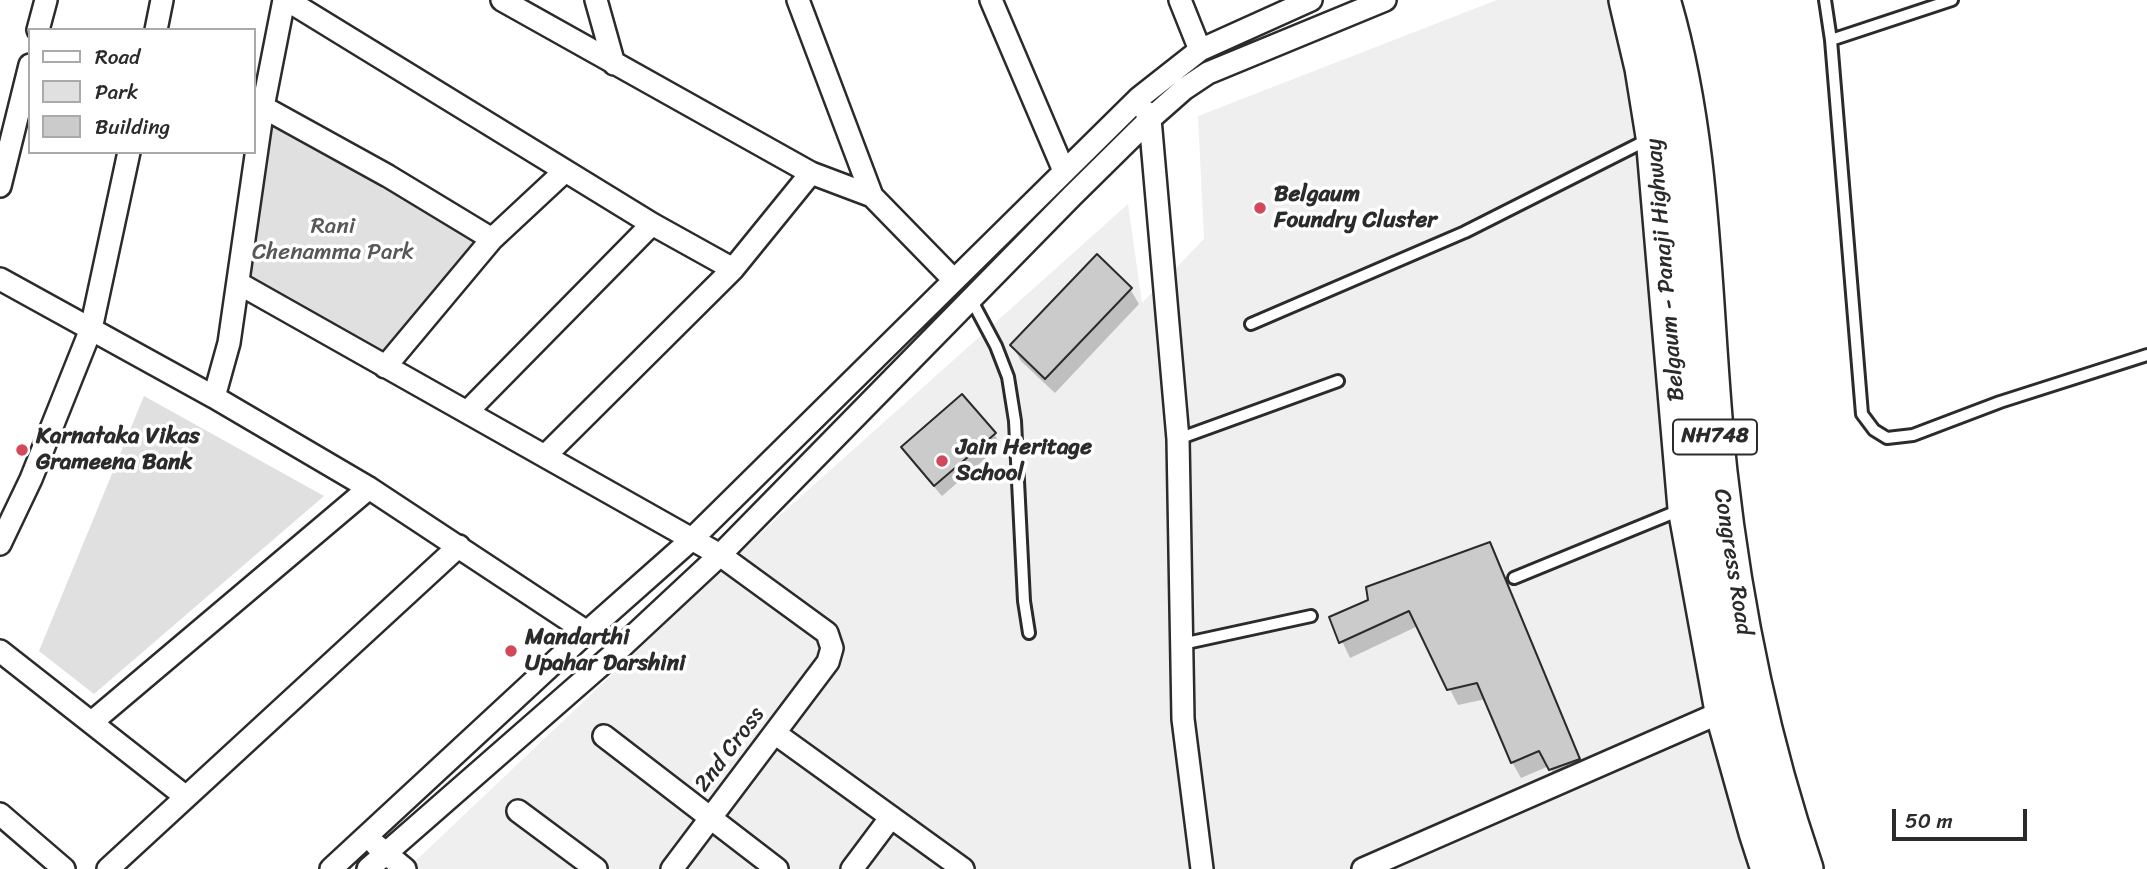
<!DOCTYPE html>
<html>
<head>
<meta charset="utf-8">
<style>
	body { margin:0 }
	#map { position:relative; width:2147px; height:869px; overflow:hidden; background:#fff; font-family:Sriracha,sans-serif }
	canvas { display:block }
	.legend { position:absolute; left:28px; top:28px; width:228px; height:126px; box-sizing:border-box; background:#fff; border:2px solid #aaa; margin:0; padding:9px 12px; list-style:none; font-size:21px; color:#2b2b2b }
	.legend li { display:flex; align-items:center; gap:14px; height:35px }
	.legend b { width:35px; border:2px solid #aaa }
	.scale { position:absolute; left:1892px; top:809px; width:135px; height:32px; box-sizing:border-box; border:4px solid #2b2b2b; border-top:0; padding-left:9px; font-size:21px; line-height:24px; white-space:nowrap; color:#2b2b2b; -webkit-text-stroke:5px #fff; paint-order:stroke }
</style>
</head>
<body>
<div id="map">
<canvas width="2147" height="869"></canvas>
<ul class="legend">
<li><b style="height:9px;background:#fff"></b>Road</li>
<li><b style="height:19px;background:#e0e0e0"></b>Park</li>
<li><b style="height:19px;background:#cbcbcb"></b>Building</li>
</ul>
<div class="scale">50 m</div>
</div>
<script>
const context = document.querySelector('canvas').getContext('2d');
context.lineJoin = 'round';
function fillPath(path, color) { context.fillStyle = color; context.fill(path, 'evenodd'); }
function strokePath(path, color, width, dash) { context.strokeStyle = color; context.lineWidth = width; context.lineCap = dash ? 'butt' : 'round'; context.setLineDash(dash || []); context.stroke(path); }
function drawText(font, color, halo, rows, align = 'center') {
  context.font = font + ' Sriracha,sans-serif'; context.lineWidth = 7; context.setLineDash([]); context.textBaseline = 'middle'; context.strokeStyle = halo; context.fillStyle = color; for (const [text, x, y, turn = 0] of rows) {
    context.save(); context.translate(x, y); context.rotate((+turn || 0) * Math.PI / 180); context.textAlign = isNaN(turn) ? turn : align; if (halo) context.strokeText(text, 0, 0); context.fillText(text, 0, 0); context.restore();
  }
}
const built = new Path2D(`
	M1497,0h116l27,112 120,757h-1353l372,-353 349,-312 14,99 62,-64 -6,-123z`);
const green = new Path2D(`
	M268,114l217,126 -100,121 -140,-80z
	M144,396l180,100 -230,198 -55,-43z`);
const shadow = new Path2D(`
	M1130,289l9,15 -84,89 -34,-32 -9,-16z
	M994,434l7,11 -59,51 -32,-37 -7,-12z
	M1489,544l9,16 89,215 -27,10 -11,-19 -28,12 -9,-16 -26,-63 -28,6 -40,-79 -68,32 -19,-40z`);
const building = new Path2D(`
	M1097,254l35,34 -87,91 -35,-34z
	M962,394l34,39 -62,53 -33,-39z
	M1490,542l90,217 -31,11 -10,-19 -28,12 -34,-80 -30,7 -38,-79 -70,32 -10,-26 39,-17 -2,-13z`);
const service = new Path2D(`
	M1825,0l6,40 31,374 12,16 13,8 26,-3 87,-33 147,-47
	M1831,40l121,-40
	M971,299l25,47 12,31 7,44 9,180 5,32
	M1251,324l214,-92 184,-93
	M1178,439l160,-58
	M1514,578l166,-68
	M1182,644l129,-28`);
const minor = new Path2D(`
	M287,0l365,224 81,45
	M502,0l309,173 61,23 82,84
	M596,0l18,64
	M798,0l74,196
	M991,0l73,171
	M1180,0l20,50
	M38,30l8,-30
	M156,30l6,-30
	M263,107l125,69 104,63
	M1146,112l4,7 28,320 5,280 19,150
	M0,186l30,-121
	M0,279l214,118 155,91 218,144
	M238,283l482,272 107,78 5,15 -4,14 -156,207
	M385,367l107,-128 73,-68
	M214,397l15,-54 34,-236 21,-107
	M467,412l185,-188
	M546,455l187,-186 78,-96
	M0,544l31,-65 60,-150 38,-177
	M0,651l186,146
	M92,722l277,-234
	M776,734l187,135
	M604,736l173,133
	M518,811l78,58
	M0,814l64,55
	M376,845l29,24
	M108,869l351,-323
	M331,869l256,-237 105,-93 447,-441 61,-48 111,-50
	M368,869l248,-217 104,-97 352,-359 78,-77 34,-30 24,-16 177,-73
	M852,869l39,-52
	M1363,869l361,-158`);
const trunk = new Path2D(`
	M1628,0l16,68 11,68 32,372 37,203 34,121 12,37
	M1661,0c45,151 40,316 57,472 15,134 42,269 86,397`);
const markers = [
	[1260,208,7,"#d1495b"],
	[22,450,7,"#d1495b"],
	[942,461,7,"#d1495b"],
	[511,651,7,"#d1495b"]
];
const shields = [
	[1715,437,84]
];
const shieldNames = [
	["NH748",1715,437]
];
const poiNames = [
	["Belgaum",1274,195],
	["Foundry Cluster",1274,221],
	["Karnataka Vikas",36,437],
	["Grameena Bank",36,463],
	["Jain Heritage",956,448],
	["School",956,474],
	["Mandarthi",525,638],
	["Upahar Darshini",525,664]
];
const parkNames = [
	["Rani",333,227],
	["Chenamma Park",333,253]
];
const streetNames = [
	["Belgaum - Panaji Highway",1666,270,-95],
	["Congress Road",1732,562,81],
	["2nd Cross",730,750,-53]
];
fillPath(built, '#efefef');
fillPath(green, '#e0e0e0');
fillPath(shadow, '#0003');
fillPath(building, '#cbcbcb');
strokePath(building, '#2b2b2b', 2);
strokePath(service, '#2b2b2b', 16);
strokePath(minor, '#2b2b2b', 26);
strokePath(trunk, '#2b2b2b', 42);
strokePath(service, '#fff', 10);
strokePath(minor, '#fff', 21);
strokePath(trunk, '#fff', 37);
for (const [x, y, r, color] of markers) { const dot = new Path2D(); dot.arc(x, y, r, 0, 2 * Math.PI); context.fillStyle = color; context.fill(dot); strokePath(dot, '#fff', 2.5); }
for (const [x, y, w] of shields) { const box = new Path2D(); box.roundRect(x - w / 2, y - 17.5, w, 35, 5); context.fillStyle = '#fff'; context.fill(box); strokePath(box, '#2b2b2b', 2); }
drawText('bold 21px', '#2b2b2b', null, shieldNames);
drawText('bold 23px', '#2b2b2b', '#fff', poiNames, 'left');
drawText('23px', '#585858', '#fff', parkNames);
drawText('23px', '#2b2b2b', '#fff', streetNames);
</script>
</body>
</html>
